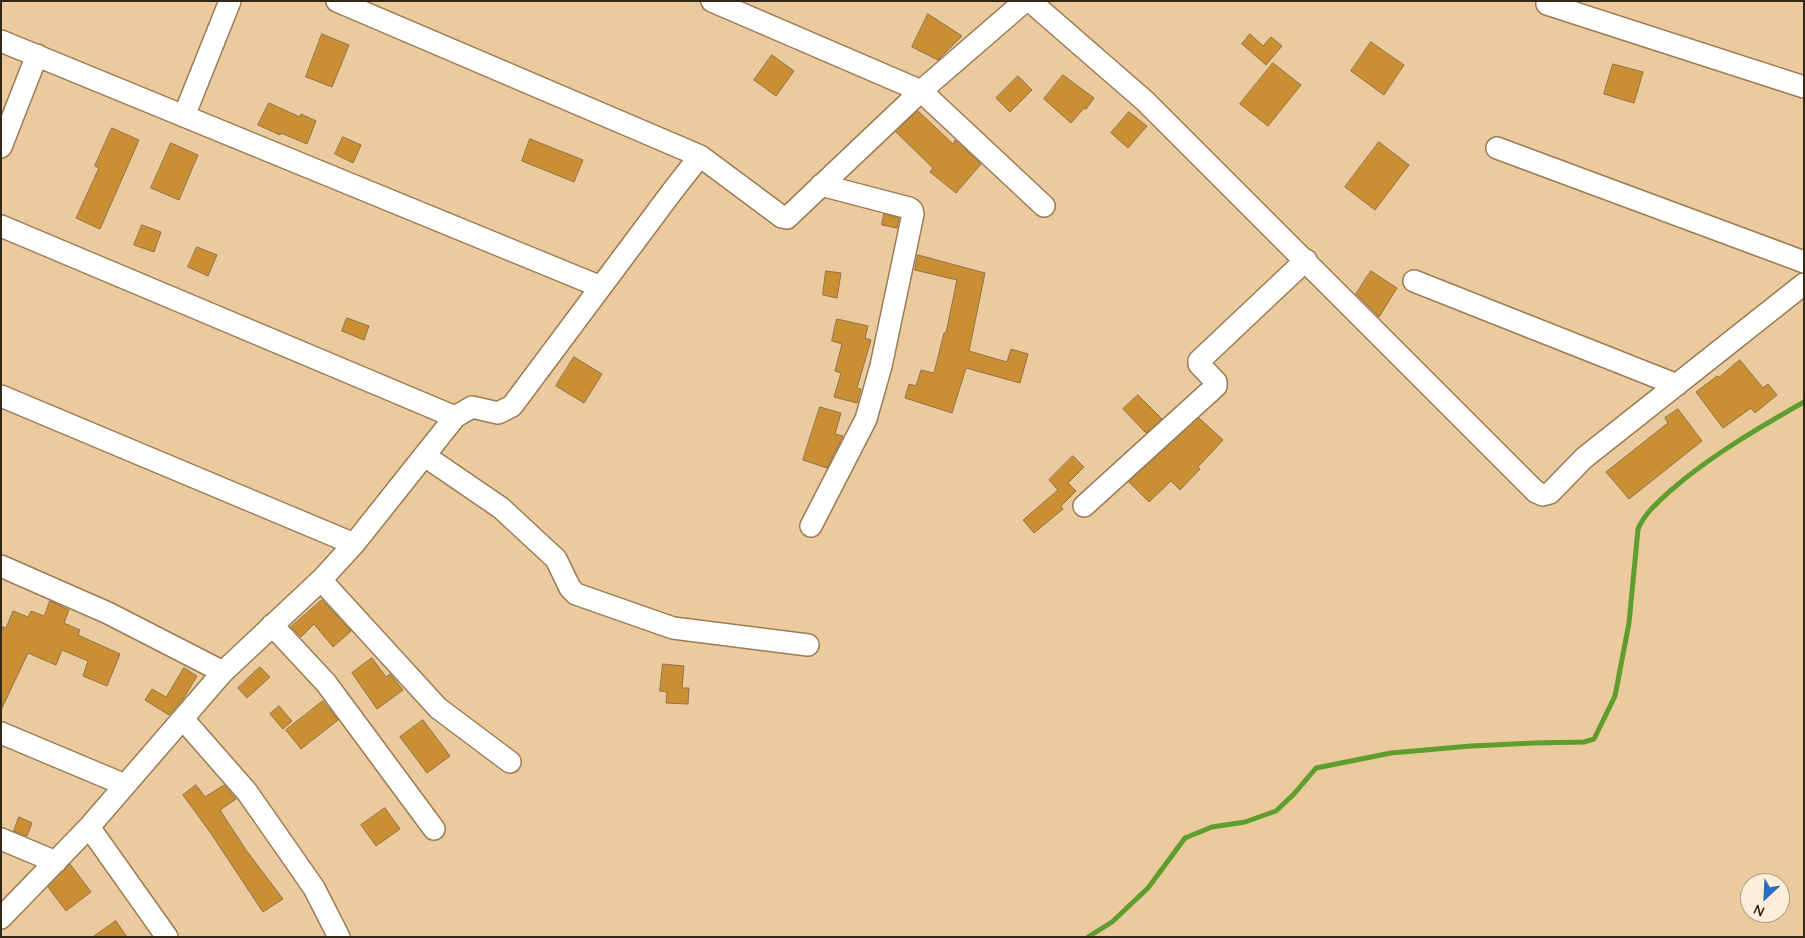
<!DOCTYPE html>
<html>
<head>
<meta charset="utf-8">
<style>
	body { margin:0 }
	#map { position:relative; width:1805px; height:938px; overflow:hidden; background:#ebca9e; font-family:Quicksand,sans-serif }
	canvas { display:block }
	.frame { position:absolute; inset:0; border:2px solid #332715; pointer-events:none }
	.north { position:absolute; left:1740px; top:873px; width:50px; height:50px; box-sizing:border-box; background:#feedd8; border:1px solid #ad9e8a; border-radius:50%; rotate:205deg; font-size:14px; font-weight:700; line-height:20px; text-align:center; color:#332715 }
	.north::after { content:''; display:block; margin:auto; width:18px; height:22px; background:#276ebe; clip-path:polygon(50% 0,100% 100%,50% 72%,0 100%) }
</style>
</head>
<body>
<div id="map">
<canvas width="1805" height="938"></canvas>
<div class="frame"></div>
<div class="north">N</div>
</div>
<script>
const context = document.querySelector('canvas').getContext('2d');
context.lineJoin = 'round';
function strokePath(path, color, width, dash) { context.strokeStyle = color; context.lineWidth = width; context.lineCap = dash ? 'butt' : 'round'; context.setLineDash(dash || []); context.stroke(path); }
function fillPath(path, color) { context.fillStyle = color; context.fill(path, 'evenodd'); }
const stream = new Path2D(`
	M1088,937l24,-15 36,-34 37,-50 27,-11 33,-5 31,-11 18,-17 22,-26 75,-15 80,-7 63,-3 50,-1 10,-3 21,-43 14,-73 9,-94c7,-16 19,-26 32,-38 40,-35 87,-62 134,-89`);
const building = new Path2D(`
	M928,14l34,22 -24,24 -26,-13z
	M322,34l27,11 -17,42 -26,-10z
	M1250,34l13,12 8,-9 11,9 -16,19 -24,-21z
	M1371,42l33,23 -20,30 -33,-24z
	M772,55l22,16 -18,25 -22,-16z
	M1273,63l28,22 -33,41 -28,-22z
	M1613,64l30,8 -9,31 -30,-9z
	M1063,75l31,23 -8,11 -2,-1 -13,15 -27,-24z
	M1018,76l14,14 -22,22 -14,-14z
	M269,103l31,14 1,-3 15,7 -9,23 -26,-11 -1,2 -22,-10z
	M918,111l35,33 2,-4 26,24 -25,29 -26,-21 3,-4 -37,-36z
	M1129,112l18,14 -19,22 -17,-15z
	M112,128l27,12 -39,89 -24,-11 23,-50 -4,-2z
	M343,137l18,8 -8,18 -18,-9z
	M530,139l53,21 -9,22 -52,-21z
	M1379,142l30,23 -34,45 -30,-23z
	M171,143l27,12 -19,45 -28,-12z
	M884,214l15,4 -2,10 -15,-3z
	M142,225l19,7 -7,20 -20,-7z
	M197,247l20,8 -9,21 -20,-9z
	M918,255l67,18 -16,78 38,11 4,-13 17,5 -8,29 -54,-15 -14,45 -47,-15 4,-14 7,2 5,-16 13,3 10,-40h2l11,-53 -42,-10z
	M826,271l15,2 -4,25 -14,-3z
	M1371,271l26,17 -18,29 -23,-23z
	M347,318l22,8 -5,14 -22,-9z
	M837,319l31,7 -3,12 6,2 -14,48 4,1 -4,14 -23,-6 7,-24 -6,-2 7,-27 -10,-3z
	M574,357l28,17 -18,29 -28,-17z
	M1740,360l23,28 5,-4 9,11 -22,18 -4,-5 -28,20 -27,-36 21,-16 2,1z
	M1138,395l24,24 -16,14 -23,-24z
	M820,407l21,6 -6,21 8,2 -16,32 -24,-8z
	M1678,409l24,32 -73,58 -23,-27 62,-49 -3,-5z
	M1199,418l24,22 -25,27 2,2 -20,21 -9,-9 -22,21 -20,-20z
	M1073,456l11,11 -16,16 8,8 -15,15 2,3 -29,24 -11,-13 35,-30 -9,-10z
	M322,600l29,31 -18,16 -19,-23 -13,13 -10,-10z
	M50,601l19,9 -5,13 16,7 -2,5 42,19 -13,32 -24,-10 5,-15 -26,-11 -6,15 -28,-12 -27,57v-84l5,2 7,-17 15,6 3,-6 13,5z
	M372,658l14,19 4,-3 13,16 -26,19 -25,-36z
	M663,664l21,2 -2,22h7l-1,16 -22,-1 1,-11 -7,-1z
	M260,667l10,10 -23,21 -9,-10z
	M184,668l13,8 -14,23 -14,16 -24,-15 7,-11 14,8z
	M323,701l15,19 -37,29 -15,-19z
	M279,706l13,15 -9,8 -13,-15z
	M423,720l27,36 -23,17 -27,-36z
	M196,785l9,12 19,-12 12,14 -16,11 26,40 37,49 -20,13 -53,-80 -27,-37z
	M385,808l15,21 -24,17 -15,-21z
	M19,817l13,6 -5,13 -13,-5z
	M70,864l21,28 -25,19 -18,-24z
	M116,921l11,16h-34z`);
const minor = new Path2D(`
	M337,1l363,155
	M712,1l209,90 123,115
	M1030,1l115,100 391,391 7,3 7,-2 34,-35 220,-174
	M1549,1l-2,3 257,83
	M1,41l600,246
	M184,116l46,-115
	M1,147l36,-92
	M1497,148l307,114
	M1,226l454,191
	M1414,281l263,104
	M1,396l353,148
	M425,456l76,52 55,51 14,29 6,6 97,34 135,17
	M1084,506l132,-120v-4l-17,-18v-3l107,-101
	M811,526l55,-107 15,-53 32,-152 -1,-4 -3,-2 -88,-23
	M1,566l107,47 115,59
	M321,580l117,128 72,54
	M272,625l54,58 108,146
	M183,719l64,73 67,96 25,49
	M1,733l124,52
	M89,827l78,110
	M1,839l55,23
	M1,918l88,-91 134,-155 98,-92 33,-36 101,-127 17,-10 26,6 14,-7 162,-217 26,-33 82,61 5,1 134,-127 104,-90`);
strokePath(stream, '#5f9e2e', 5);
fillPath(building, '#ca8f33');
strokePath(building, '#8f7148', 1);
strokePath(minor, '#9b7c53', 24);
strokePath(minor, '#fff', 21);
</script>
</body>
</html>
